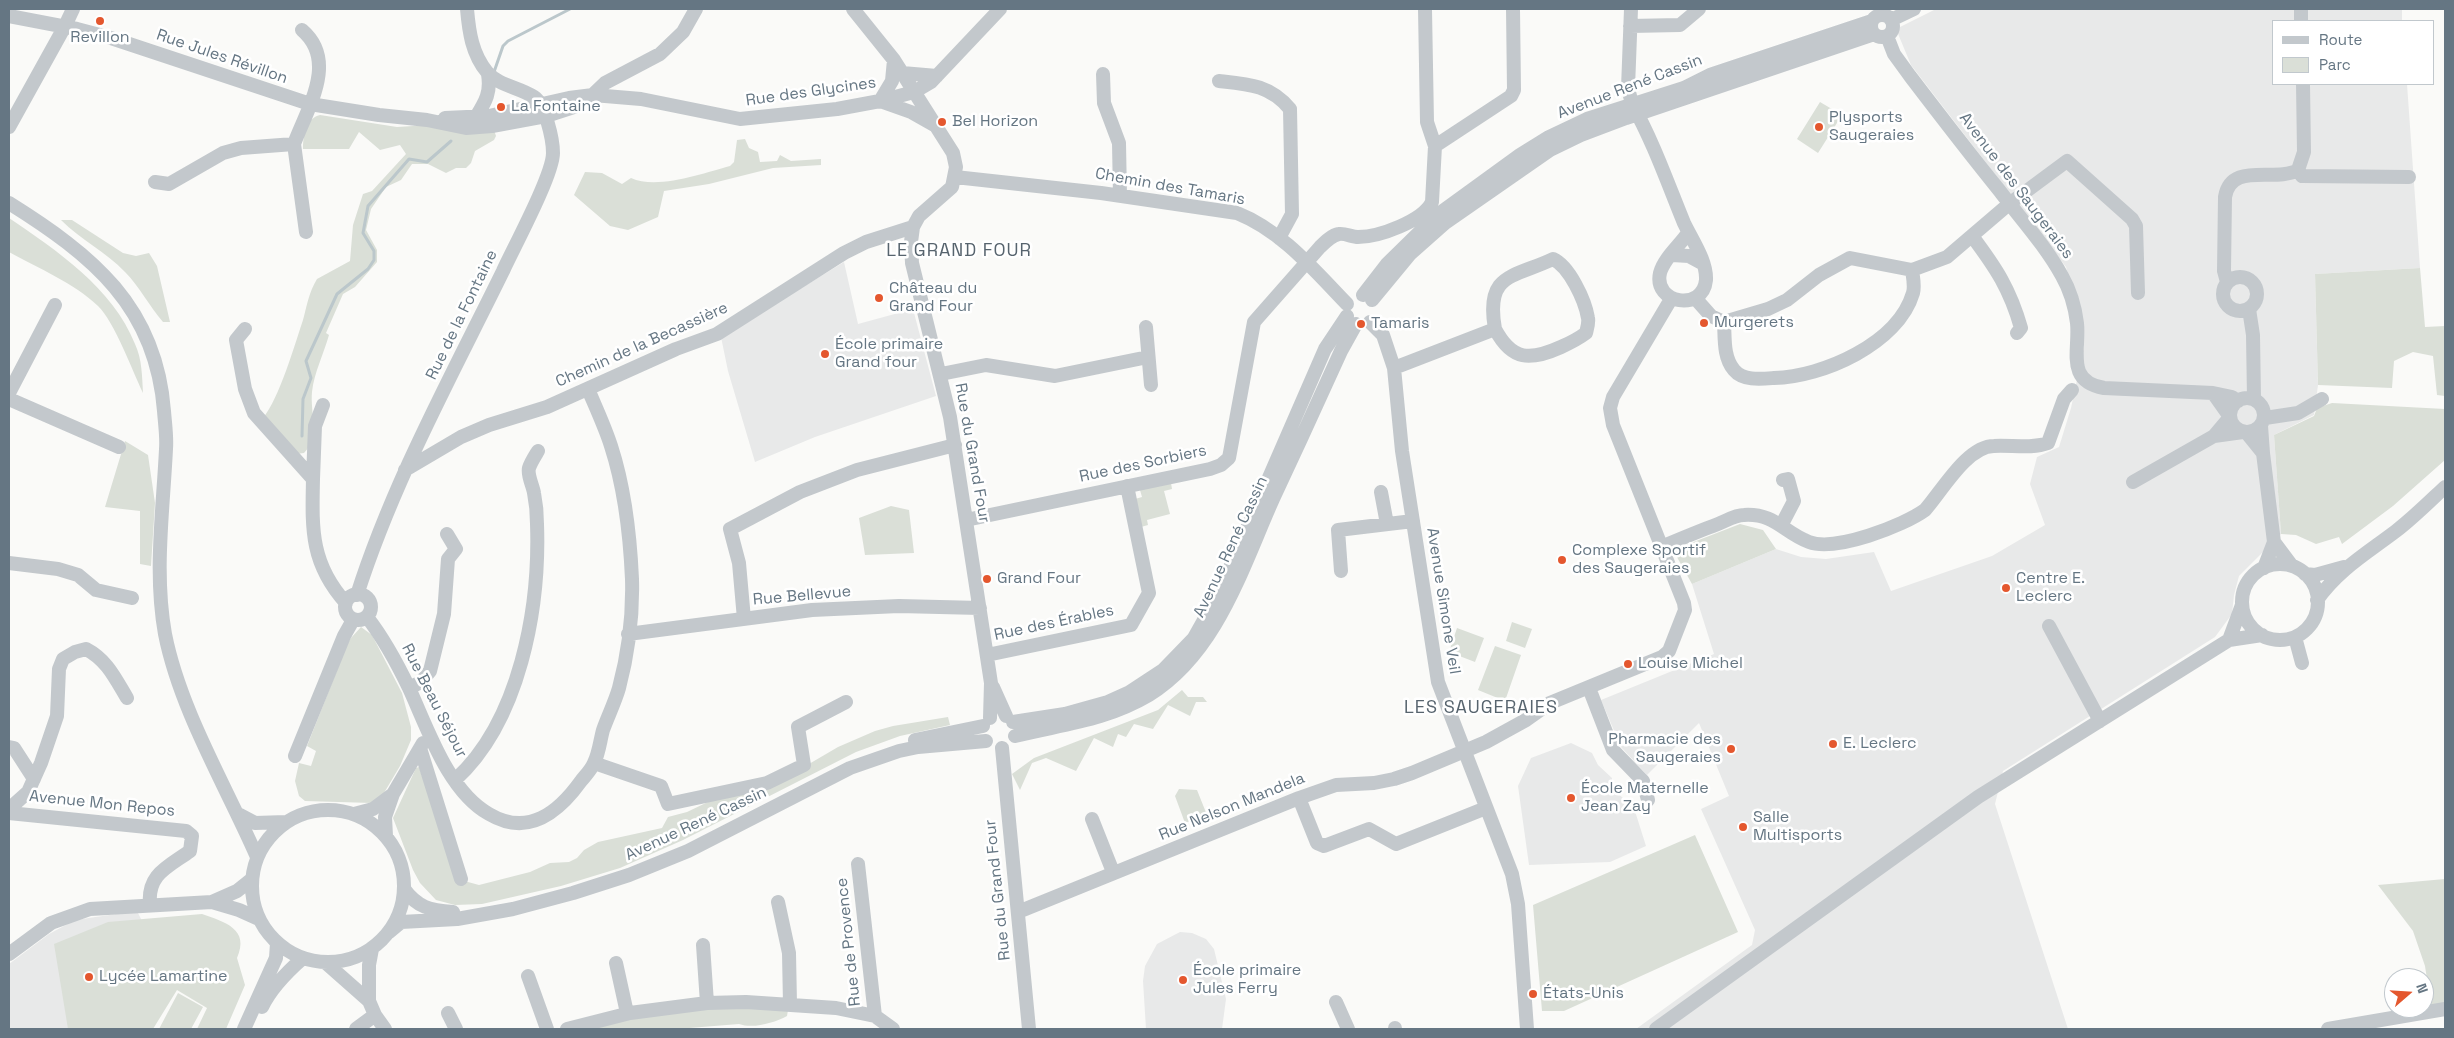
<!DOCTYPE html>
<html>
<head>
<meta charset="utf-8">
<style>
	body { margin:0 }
	#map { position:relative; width:2454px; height:1038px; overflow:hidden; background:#fafaf8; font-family:"Space Grotesk",sans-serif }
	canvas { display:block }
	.frame { position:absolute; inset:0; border:10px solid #657683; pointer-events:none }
	.legend { position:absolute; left:2272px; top:20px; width:162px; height:65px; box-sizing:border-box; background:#fff; border:1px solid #c1c8cd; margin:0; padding:6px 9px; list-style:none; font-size:15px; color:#657683 }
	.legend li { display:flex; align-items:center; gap:10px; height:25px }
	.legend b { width:25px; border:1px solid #c1c8cd }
	.north { position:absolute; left:2384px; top:968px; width:50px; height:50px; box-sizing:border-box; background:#fff; border:1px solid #c1c8cd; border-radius:50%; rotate:71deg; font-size:14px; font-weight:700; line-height:20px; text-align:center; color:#657683 }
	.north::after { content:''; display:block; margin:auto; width:18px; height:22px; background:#e4572e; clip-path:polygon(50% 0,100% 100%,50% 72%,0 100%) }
</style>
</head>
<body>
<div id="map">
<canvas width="2454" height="1038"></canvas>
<div class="frame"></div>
<ul class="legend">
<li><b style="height:6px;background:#c3c8cc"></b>Route</li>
<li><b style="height:14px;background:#dadfd7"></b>Parc</li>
</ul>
<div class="north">N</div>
</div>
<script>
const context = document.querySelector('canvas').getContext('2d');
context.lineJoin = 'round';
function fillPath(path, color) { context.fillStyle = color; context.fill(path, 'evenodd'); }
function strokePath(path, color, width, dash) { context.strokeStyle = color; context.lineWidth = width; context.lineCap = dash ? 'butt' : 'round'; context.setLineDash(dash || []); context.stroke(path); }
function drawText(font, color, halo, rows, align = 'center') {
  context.font = font + ' "Space Grotesk",sans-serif'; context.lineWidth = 5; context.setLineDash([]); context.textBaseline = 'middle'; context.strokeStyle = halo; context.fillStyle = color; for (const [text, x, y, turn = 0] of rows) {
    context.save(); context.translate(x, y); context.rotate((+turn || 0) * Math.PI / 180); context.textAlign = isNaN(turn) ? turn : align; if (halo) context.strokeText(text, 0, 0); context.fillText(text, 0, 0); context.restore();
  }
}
const built = new Path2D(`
	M1936,9h466v12h-129v63h134l13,184 -105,6 3,111 -4,30 -40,20 7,99 -42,42 -5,19 -2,19 -17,23 -212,134 -8,33 73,225h-432l116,-84 3,-15 -54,-121 28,-13 -30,-73 -52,52 -26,-28 -20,-47 113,-46 -22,-70 84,-35 25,8 25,2 48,-7 17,39 101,-35 53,-31 -15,-41 7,-27 22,-10 12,-39 13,-61 -8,-46 -10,-34 -155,-202 -15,-36z
	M844,262l14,62 55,-15 23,87 -121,41 -60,25 -27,-91 -7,-34z
	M1571,743l21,10 6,12 14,13v10l22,20 12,38 -36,16 -81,3 -11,-79 13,-28z
	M137,911l19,38 -3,80h-144v-65l40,-30 26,-14z
	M1180,932l12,1 14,6 8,10 12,50 -4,30h-76l-3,-48 2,-15 12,-22z`);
const green = new Path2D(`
	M1820,102l22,13 -24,38 -21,-14z
	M320,115l77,12 32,-2 65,5 2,6 -2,4 -19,11 -4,12 -5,5h-10l-10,5 -18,-9h-16l-11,16 -15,7 -15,22 -5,21 11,20v12l-22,25 -12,7 -17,39 3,2c-5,18 -15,38 -17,57 -2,19 8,46 -8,61l-8,1 -33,-36c16,-19 32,-74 40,-98 4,-15 6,-28 14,-41l33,-18 3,-36 10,-31 9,-3 34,-37 -6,-9 -20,5 -21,-18 -10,17h-46c0,-13 3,-31 17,-34z
	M745,139l4,9 9,4 2,10 17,-1 3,-6 11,6 30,-2v6l-48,3 -64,16 -45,7 -6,26 -30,13 -18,-4 -36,-31 11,-23 17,1 20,11 9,-6c26,12 73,-5 99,-12l4,-4 3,-22z
	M9,218c47,32 104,70 126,126 7,15 7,32 8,49 -10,-21 -29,-72 -45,-87 -24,-23 -60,-38 -89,-54z
	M61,220h11l51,33 13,3 13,-3 8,13 13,56h-7c-14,-16 -23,-35 -38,-50 -19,-20 -44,-32 -64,-52z
	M2420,268l5,59 20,-1v70l-8,-1 -4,-39 -20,-4 -19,9 -2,27 -74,-3 -3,-111z
	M2332,403l113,6v51l-52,46 -51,38 -3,-7 -23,7 -20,-9 -15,-1 -7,-99 40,-19 3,-8z
	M125,441l23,14 7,48 -4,63 -11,-2v-53l-35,-4z
	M1171,483l1,6 -8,2 6,23 -23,6 1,5 -7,2 -6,-28 7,-2 -2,-7z
	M891,506l18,4 5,43 -49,2 -6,-37z
	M1740,524l23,6 13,19 -84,35 -19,-34z
	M1512,622l20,7 -7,19 -19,-7z
	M361,627l11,8 30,58 9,34v13l-11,26 -19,32 -9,5 -67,-2 -6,-5 -4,-15 4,-18 12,3 5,-15 -9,-5 38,-96 5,-11z
	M1457,628l27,10 -9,24 -26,-10z
	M1495,646l26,9 -16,46 -27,-11z
	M1182,690l6,7h15l4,5h-11l-6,14 -22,-11 -15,24 -19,-5 -8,13 -8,-3 -5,13 -19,-9 -18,33 -30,-13 -14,5 -12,27 -8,-16 22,-16 124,-48z
	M948,717l2,8 -50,11 -44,16 -173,88 -63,28 -59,18 -79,18 -27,1 -19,-5 -16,-17 -7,-13 -20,-52 23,-50 3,-1 38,112 22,6 51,-13 20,-9 19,-1 8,-4 7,-8 14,-8 64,-14 6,-11 19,-5 25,-12 56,-12 70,-41 37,-16 18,-5z
	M1179,789l18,1 10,25 -22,8 -10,-27z
	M1695,835l43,97 -174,79h-22l-9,-106z
	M2445,879v124l-14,2 -6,-39 -12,-35 -35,-46z
	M202,914c23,8 48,15 35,44l8,27 -19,44h-29l10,-21 -30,-18 -24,39h-85l-14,-85 54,-22z
	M178,993l25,14 -12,22h-32z
	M714,1007l74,3 -1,6c-13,7 -34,13 -48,8l-62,5h-90l48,-13z`);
const stream = new Path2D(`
	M494,72l9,-26 5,-5 62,-32
	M302,436l1,-37 8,-21 -5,-17 31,-67 31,-25 6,-9v-9l-11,-18 5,-27 41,-47 18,3 24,-21`);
const minor = new Path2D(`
	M853,9l41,51 59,93 3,14 -4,20 -33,29 -6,11 -2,15 1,21 38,154 41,266 -1,35
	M1631,9l-3,79 4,16c21,37 36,80 52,119 8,17 23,38 22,57 -3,32 -53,24 -46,-7 4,-15 20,-28 28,-40
	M2301,9v12
	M1871 26a11 11 0 1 1 22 0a11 11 0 1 1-22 0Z
	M9,16l68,13 34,9 199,66 69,11 48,5 39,8 26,-2 54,-10 37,-12 22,-21 55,-29 23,-22 13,-23
	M1891,20l23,-11
	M1630,26l50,-1 19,-16
	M1887,36l7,18 16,22c29,38 59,77 89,114 21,28 46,55 63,86 8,14 13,31 15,47 3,27 -12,58 27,65l109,5
	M902,73l35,3
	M1103,74l1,29 15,40 1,53
	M1219,81c29,3 51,4 71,28l2,105 -13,24
	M880,101l31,11 23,13
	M880,101l12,-20 2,-21
	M476,117c10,-16 15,-25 12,-43
	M445,118l44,-2 80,-18 24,-3 48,4 99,20 97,-10 43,-8 34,-9 17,-10 69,-73
	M9,127l56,-101 8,-17
	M294,144l12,88
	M1435,146l76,-50 3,-6 -1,-81
	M2298,170l6,-18 -1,-68
	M955,177l146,16 136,20c45,18 77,57 110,91
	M155,182l14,2 54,-31 18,-5 53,-4c14,-37 44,-83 8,-114
	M9,203c83,52 147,103 155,208 1,13 3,26 2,38 -3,62 -12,124 -1,185 15,76 61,152 92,223
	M1972,236c24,32 38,53 49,92l-4,5
	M1672,255l17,1 13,7
	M2223 294a17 17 0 1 1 34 0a17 17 0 1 1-34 0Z
	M2227,282l-3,-11 1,-74c6,-36 50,-14 73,-27l4,6 107,1
	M1363,295l24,-31 49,-48 84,-61 29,-18 38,-18 97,-31 26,-13 162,-54
	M1695,298l16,18 13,6 44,-13 19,-9 32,-25 31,-17 62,12 35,-13 62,-53 58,-43 65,58 4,7 2,67
	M1372,300l38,-46 35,-31 105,-73 31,-15 45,-17 248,-84
	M2249,309l4,26 1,64
	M1370,322l13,13 11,33 8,83 36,231 74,192 6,30 9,125
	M1724,322c1,16 -1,35 10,48 9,11 27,9 40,8 48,-1 124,-34 139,-85 2,-7 0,-16 -1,-23
	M1146,327l5,58
	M245,329l-9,11 9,49 9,24 59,66c-1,49 -3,84 33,124
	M1394,368l101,-39c17,32 35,32 66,18 9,-4 17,-8 25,-14 1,-4 3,-10 2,-15 -3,-18 -19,-52 -35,-59 -40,19 -68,14 -58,70
	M941,374l45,-9 69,11 93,-19
	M9,393l46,-88
	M2230 415a17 17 0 1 1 34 0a17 17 0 1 1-34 0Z
	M9,399l110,48
	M2238,401l-6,-4 -19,-4 17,24 -16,19 29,-4
	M2265,418l33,-5 24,-14
	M2246,432l17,21 -2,-27
	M2263,453l11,89
	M405,470l56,-33 28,-12 58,-18 129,-58 41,-15 127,-81 22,-11 47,-15
	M313,479l2,-53 8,-21
	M2133,482l81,-46
	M1381,492l6,32
	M966,520l244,-51 11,-4 8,-7 25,-136 66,-75c5,-5 12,-12 19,-13 6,-1 13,3 19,3 21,0 65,-16 74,-35l3,-56 -8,-24 -2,-113
	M1782,524l12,-23 -6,-22 -5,1
	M1661,547c19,-8 38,-16 57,-23 8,-3 17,-9 26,-9 31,-2 40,18 65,27 26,10 94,-16 116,-32 17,-19 42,-64 69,-64 18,-1 38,3 54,-3l16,-44 8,-9
	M9,563l49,6 20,6 18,15 36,8
	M2242 602a38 38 0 1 1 76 0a38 38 0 1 1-76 0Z
	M2264,568l10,-26 18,24
	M1341,571l-3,-41 75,-9
	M2305,574l10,1 29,-8
	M345 607a13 13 0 1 1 26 0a13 13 0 1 1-26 0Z
	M357,595c36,-113 94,-218 146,-324 11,-24 50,-96 50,-118 0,-14 -8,-49 -19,-56 -15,-10 -35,-11 -47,-25 -15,-18 -18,-40 -20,-63
	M2317,600c21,-30 50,-47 79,-69 17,-13 33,-29 49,-44
	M367,617c17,22 30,46 42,71 19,41 39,103 80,126 39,23 69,-1 92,-33 4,-5 10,-11 13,-18 5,-10 6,-22 9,-33 5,-14 12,-28 16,-42 9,-34 14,-74 13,-109 -2,-45 -7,-90 -21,-133 -6,-19 -15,-38 -23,-57
	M744,619l-5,-56 -9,-34 70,-37 57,-22 98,-25
	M2049,626l51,95
	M628,634l184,-24 87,-4 81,2
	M2295,637l7,26
	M2229,640l13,-35
	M987,655l144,-30 18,-32 -22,-107
	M993,687l13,29
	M409,688l12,-6 9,-11 14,-57 4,-55 8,-10 -9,-15
	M1589,688l24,62 30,31 5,19
	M1013,722l52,-8 43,-12 20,-9 35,-23 31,-32 23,-41 108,-248 22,-33
	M1015,736c48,-12 90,-15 134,-41 68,-42 93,-127 124,-196 23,-49 46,-99 68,-148l15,-27
	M915,740l68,-14
	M9,747l5,1 20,31
	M420,748l41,131
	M1002,748l27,281
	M295,756l49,-120 9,-16
	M594,763l67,23 7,18 99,-21 37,-18 -6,-38 48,-25
	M455,780c65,-59 85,-172 82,-256 0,-10 -1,-21 -3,-31 -1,-7 -7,-18 -5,-25 2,-6 6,-12 9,-17
	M393,794l30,-51
	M1299,798l18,45 7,3 45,-17 27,15 90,-36
	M9,809l19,-17 13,-29 16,-47 2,-47 4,-10 12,-7 11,-3c21,11 29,29 41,49
	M252 886a76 76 0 1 1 152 0a76 76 0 1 1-152 0Z
	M9,813l177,18 6,5 -2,15c-22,16 -43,23 -40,54
	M238,814l17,9 31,-1
	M354,814l19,-5 20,-15 -8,23 1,19
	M1092,819l21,53
	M858,864l17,152
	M404,889c14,19 26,21 49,23
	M212,902l25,-11 15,-12
	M778,902l11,51 1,51
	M1018,912l281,-114 37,-13 38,-2 20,-4 18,-6 74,-31 40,-22 24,-17 112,-46 7,-6 16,-41 -1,-7 -71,-178 -3,-17 3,-11 58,-98
	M389,932l12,-10 56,-3 56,-10 60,-16 56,-18 59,-24 162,-83 49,-17 19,-4 68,-6
	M703,945l4,58
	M9,954l42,-31 39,-14 122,-7 27,8 20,9
	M326,963l43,38v-36l3,-16
	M616,963l11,50
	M528,976l19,53
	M369,1001l6,14 10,14
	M1336,1002l12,27
	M262,1007c9,-19 25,-35 41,-49
	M448,1013l8,16
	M1395,1028v1
	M244,1029l32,-71 1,-15
	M356,1029l19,-14
	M567,1029l63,-16 77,-10 39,-1 90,6 39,8 18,13
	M1656,1029l322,-232 251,-157 33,-5
	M2328,1029l117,-20`);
const markers = [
	[100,21,5,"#e4572e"],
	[501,107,5,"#e4572e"],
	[942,122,5,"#e4572e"],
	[1819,127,5,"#e4572e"],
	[879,298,5,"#e4572e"],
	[1704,323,5,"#e4572e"],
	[1361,324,5,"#e4572e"],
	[825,354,5,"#e4572e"],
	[1562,560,5,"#e4572e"],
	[987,579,5,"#e4572e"],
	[2006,588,5,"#e4572e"],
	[1628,664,5,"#e4572e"],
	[1833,744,5,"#e4572e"],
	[1731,749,5,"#e4572e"],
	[1571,798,5,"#e4572e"],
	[1743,827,5,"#e4572e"],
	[89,977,5,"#e4572e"],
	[1183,980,5,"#e4572e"],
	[1533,994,5,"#e4572e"]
];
const poiNames = [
	["Revillon",100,38,"center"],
	["La Fontaine",511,107],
	["Plysports",1829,118],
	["Saugeraies",1829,136],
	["Bel Horizon",952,122],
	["Château du",889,289],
	["Grand Four",889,307],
	["Murgerets",1714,323],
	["Tamaris",1371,324],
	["École primaire",835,345],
	["Grand four",835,363],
	["Complexe Sportif",1572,551],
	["des Saugeraies",1572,569],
	["Grand Four",997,579],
	["Centre E.",2016,579],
	["Leclerc",2016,597],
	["Louise Michel",1638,664],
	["Pharmacie des",1721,740,"right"],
	["Saugeraies",1721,758,"right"],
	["E. Leclerc",1843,744],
	["École Maternelle",1581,789],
	["Jean Zay",1581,807],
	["Salle",1753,818],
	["Multisports",1753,836],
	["École primaire",1193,971],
	["Jules Ferry",1193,989],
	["Lycée Lamartine",99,977],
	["États-Unis",1543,994]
];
const streetNames = [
	["Rue Jules Révillon",222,57,19],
	["Avenue René Cassin",1630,87,-21],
	["Rue des Glycines",811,92,-8],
	["Avenue des Saugeraies",2016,186,53],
	["Chemin des Tamaris",1170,187,10],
	["Rue de la Fontaine",462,315,-64],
	["Chemin de la Becassière",642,345,-24],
	["Rue du Grand Four",972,453,80],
	["Rue des Sorbiers",1143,464,-12],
	["Avenue René Cassin",1231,547,-65],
	["Rue Bellevue",802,596,-5],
	["Avenue Simone Veil",1443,601,81],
	["Rue des Érables",1054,623,-12],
	["Rue Beau Séjour",434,701,63],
	["Avenue Mon Repos",102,804,6],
	["Rue Nelson Mandela",1232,807,-22],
	["Avenue René Cassin",696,824,-25],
	["Rue du Grand Four",998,890,-96],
	["Rue de Provence",849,942,-96]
];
const neighbourhoodNames = [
	["LE GRAND FOUR",959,251],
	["LES SAUGERAIES",1481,708]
];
fillPath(built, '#e8e9e9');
fillPath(green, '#dadfd7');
strokePath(stream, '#bbc7cb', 3);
strokePath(minor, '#c3c8cc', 14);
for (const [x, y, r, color] of markers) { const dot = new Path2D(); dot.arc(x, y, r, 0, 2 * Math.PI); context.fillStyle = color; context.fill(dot); strokePath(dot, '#fff', 2); }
drawText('16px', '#657683', '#fff', poiNames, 'left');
drawText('16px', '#657683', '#fff', streetNames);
context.letterSpacing = '1px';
drawText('18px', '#57646e', '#fff', neighbourhoodNames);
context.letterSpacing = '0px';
</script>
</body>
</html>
